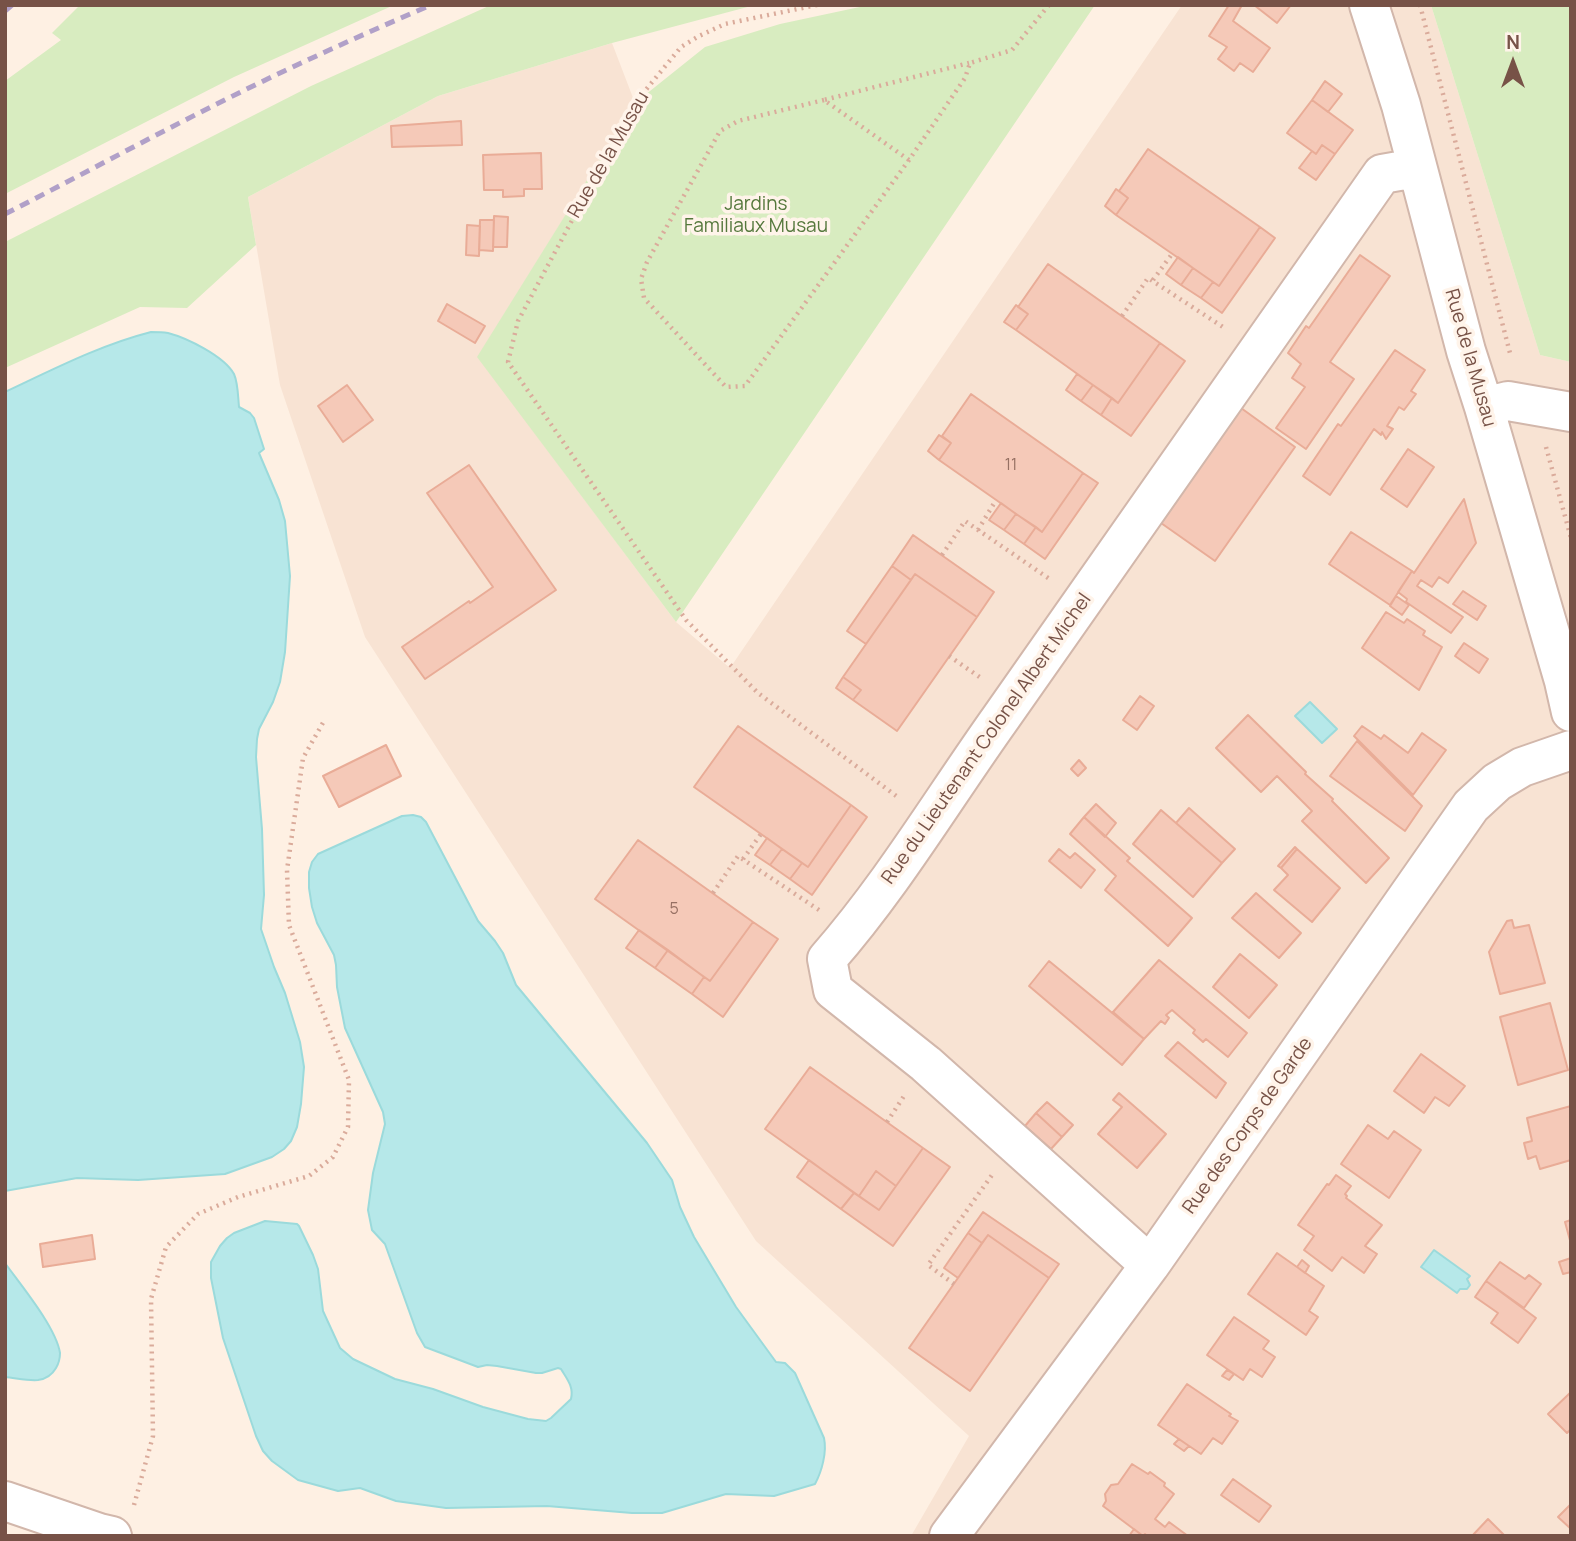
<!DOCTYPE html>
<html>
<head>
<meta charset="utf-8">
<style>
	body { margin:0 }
	#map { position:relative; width:1576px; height:1541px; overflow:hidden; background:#fef0e3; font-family:Manrope,sans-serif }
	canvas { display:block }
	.frame { position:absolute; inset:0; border:7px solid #775247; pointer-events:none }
	.north { position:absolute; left:1478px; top:28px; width:70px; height:70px; -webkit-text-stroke:5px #fff4ea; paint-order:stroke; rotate:0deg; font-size:19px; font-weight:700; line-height:28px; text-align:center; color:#775247 }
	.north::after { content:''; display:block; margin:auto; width:24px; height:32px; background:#775247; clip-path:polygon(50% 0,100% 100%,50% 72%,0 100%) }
</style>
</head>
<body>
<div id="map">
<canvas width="1576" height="1541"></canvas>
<div class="frame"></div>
<div class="north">N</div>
</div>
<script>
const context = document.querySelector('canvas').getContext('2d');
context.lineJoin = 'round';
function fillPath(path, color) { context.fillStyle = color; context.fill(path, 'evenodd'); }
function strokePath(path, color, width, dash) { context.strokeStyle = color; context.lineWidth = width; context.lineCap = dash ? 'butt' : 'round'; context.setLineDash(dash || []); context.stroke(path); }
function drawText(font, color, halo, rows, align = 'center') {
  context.font = font + ' Manrope,sans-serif'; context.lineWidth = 7; context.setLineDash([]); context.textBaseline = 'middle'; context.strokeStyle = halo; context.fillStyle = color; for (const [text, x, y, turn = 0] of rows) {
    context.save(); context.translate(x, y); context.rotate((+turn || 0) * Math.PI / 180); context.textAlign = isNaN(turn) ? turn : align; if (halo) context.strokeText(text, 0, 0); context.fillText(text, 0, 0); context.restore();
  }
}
const residential = new Path2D(`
	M1182,5h249l109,350 31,7v1174h-660l58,-100 -213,-195 -391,-604 -85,-252 -32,-188 190,-101 174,-53 23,60 -157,254 198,265 54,46z`);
const green = new Path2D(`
	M80,5h314l-160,72 -229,117v-113l56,-41 -9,-7z
	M491,5h264l-143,38 -174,53 -190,101 8,48 -69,63 -47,-1 -135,61v-126l306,-156z
	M869,5h226l-419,617 -199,-265 158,-254 70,-56 75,-23z
	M1431,5h140v357l-31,-7z`);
const water = new Path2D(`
	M151,332c5,0 11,0 17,1 19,5 56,23 66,41 4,9 4,22 5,33l11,6 4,5 10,31 -5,4 20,47 6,21 5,55 -5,76 -5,30 -7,20 -14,27 -2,10 -1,18 6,72 2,66 -3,34 13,38 11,26 15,49 4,25 -3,37 -4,23 -6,14 -7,8 -12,8 -47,17 -87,6 -61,-2 -72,13v-799c47,-22 95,-47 146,-60z
	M1310,702l27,27 -15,14 -27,-27z
	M413,815l8,2 5,5 52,99 17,20 8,12 13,32 131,158 25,37 8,27 14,30 42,70 40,55 9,1 10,10 29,65c3,14 -2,33 -9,46l-41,12 -48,-2 -64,19h-30l-85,-7 -101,2 -50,-7 -36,-13 -22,3 -40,-11 -26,-19 -9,-10 -7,-15 -33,-98 -12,-60v-16l9,-16 7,-8 7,-5 31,-12 32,3 2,2 14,29 5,14 5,42 17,37 13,11 42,20 38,10 50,18 45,12 18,2 5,-3 20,-19c3,-12 -4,-20 -10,-30l-3,-1 -16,5h-6l-39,-7 -10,-1 -9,2 -53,-20 -8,-14 -32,-89 -13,-14 -4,-20 5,-37 12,-49 -2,-12 -38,-84 -8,-41 -1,-22 -2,-10 -17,-32 -5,-16 -3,-19v-16l3,-10 6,-8 84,-38z
	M1434,1250l36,26 -3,3 3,6 -3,4h-7l-3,4 -36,-26z
	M5,1263c15,21 51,64 55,90 0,5 -1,10 -4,15 -4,7 -10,11 -18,12 -10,1 -22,-2 -33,-3z`);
const building = new Path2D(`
	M1229,5h13l-9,16 37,27 -17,24 -13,-9 -6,8 -16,-12 9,-12 -18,-11z
	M1254,5h37l-14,18z
	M1325,81l17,13 -14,18 -16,-12z
	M1312,100l41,30 -18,24 -13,-9 -6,9 -29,-21z
	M461,121l1,24 -70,2 -1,-21z
	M1322,145l13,9 -19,26 -17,-12 13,-17 4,3z
	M1148,149l112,78 -41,59 -103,-71 12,-17 -9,-7z
	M541,153l1,36h-18v7l-21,1v-7h-19l-1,-35z
	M1116,189l12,9 -12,17 -11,-9z
	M494,216l14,1 -1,30h-14z
	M480,220h14l-1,31 -14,-1z
	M467,225l13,1 -1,30 -13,-1z
	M1260,227l15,11 -53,75 -21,-15 12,-16 6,4z
	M1360,255l30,21 -60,86 24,17 -48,70 -30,-21 29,-41 -13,-9 9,-14 -13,-11 18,-27 3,2z
	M1178,257l15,11 -12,17 -15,-11z
	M1048,264l112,79 -42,60 -102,-73 12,-16 -10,-7z
	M1193,268l20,14 -12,16 -20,-13z
	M447,304l38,22 -10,17 -37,-22z
	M1016,305l12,9 -12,16 -12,-8z
	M1160,343l25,18 -54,75 -30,-21 11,-17 6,5z
	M1395,350l30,20 -14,21 5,3 -12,16 -5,-3 -12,19 6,3 -7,10 -4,-7 -1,3 -7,-6 -44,66 -27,-19 35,-52 3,2z
	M1077,374l16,11 -12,16 -15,-11z
	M347,385l26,35 -30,22 -25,-36z
	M1093,385l19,13 -11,17 -20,-14z
	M971,394l112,79 -41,59 -103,-72 12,-17 -9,-7z
	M1241,408l54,39 -80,114 -54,-38z
	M939,435l12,8 -12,17 -11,-9z
	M1408,449l26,18 -27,40 -26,-18z
	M469,465l87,125 -131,89 -23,-32 67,-46 1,2 23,-16 -66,-94z
	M1083,473l15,10 -53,76 -21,-15 12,-17 6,5z
	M1464,499l12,44 -28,40 -9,-6 -7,10 -11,-7 -4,6 46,31 -12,16 -45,-31 1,-3 -9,-7 14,-21 2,2z
	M1001,503l15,11 -12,16 -15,-10z
	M1016,514l20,13 -12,17 -20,-14z
	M1351,532l61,39 -22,34 -61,-41z
	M913,535l81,57 -17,25 -62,-43 -4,6 -19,-14z
	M892,566l19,14 -45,64 -19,-13z
	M915,574l62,43 -80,114 -44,-31 8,-10 -18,-13z
	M1463,591l23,15 -9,14 -24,-16z
	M1396,596l13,9 -7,10 -12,-9z
	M1386,612l18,11 3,-4 18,12 -2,4 19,12 -23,43 -57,-42z
	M1464,643l24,16 -9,14 -24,-17z
	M843,677l18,13 -8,10 -17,-12z
	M1140,696l14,10 -17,24 -14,-10z
	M1248,715l58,57 -1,2 28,25 -1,2 57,57 -23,25 -64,-62 10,-10 -35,-35 -16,16 -45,-44z
	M738,726l113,79 -43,62 -114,-80z
	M1362,726l19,13 3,-4 24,18 14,-20 24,17 -33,45 -59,-59z
	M1357,741l65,65 -17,25 -75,-55z
	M386,745l15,31 -62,31 -16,-31z
	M1079,760l7,8 -8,8 -7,-7z
	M1096,804l20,19 -11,14 -21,-20z
	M851,805l16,12 -55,78 -22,-16 12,-16 6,4z
	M1189,808l46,41 -13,14 -46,-40z
	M1161,810l61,53 -29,34 -60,-53z
	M1084,817l46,41 -3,3 65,57 -24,28 -63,-56 11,-14 -46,-42z
	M767,838l15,11 -12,16 -15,-10z
	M638,840l115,82 -43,59 -115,-82z
	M1295,847l2,2 -16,19 -3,-2z
	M782,849l20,14 -12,16 -20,-14z
	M1059,849l11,9 5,-5 20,17 -14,18 -32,-27z
	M1297,849l43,39 -28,34 -38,-32 14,-15 -7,-7z
	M1256,893l45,40 -22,25 -47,-40z
	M1512,920l2,8 15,-3 16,58 -45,11 -11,-42 18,-31z
	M753,922l25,17 -55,78 -31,-23 12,-17 6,4z
	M639,930l29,20 -13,18 -29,-20z
	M668,950l36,27 -12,17 -37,-26z
	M1240,954l37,31 -28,33 -36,-31z
	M1159,960l88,73 -19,24 -22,-18 -3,3 -10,-9 2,-3 -23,-20 -6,5 3,3 -4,6 -4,-3 -17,18 -31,-27z
	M1049,961l95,78 -22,26 -93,-79z
	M1550,1003l18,67 -50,15 -18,-68z
	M1178,1042l48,41 -10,15 -51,-42z
	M1421,1054l44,32 -16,20 -14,-9 -11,16 -30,-22z
	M810,1067l113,81 -27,38 -20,-15 -17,25 -94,-67z
	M1119,1093l47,41 -29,34 -39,-34 24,-27 -9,-7z
	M1047,1102l26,23 -11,12 -26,-24z
	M1571,1106v54l-31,9 -4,-13 -8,3 -4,-16 8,-2 -5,-23z
	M1036,1113l26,24 -11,12 -26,-23z
	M1368,1125l20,14 6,-8 27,19 -32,48 -48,-34z
	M923,1148l27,19 -57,79 -52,-37 13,-16 25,17z
	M809,1160l45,33 -13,16 -44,-32z
	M876,1171l20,15 -17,24 -20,-14z
	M1336,1175l15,11 -6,8 2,2 -1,2 36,27 -17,21 12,8 -13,19 -22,-16 -10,14 -28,-21 10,-14 -16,-11 29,-41 2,1z
	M983,1212l76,52 -10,14 -61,-43 -6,8 -14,-10z
	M1571,1220v24l-6,-22z
	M968,1233l14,10 -24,35 -14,-10z
	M92,1235l3,24 -52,8 -3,-23z
	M988,1235l61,43 -79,113 -61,-43z
	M1277,1253l47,33 -15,25 9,6 -12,18 -58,-41z
	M1571,1258v14l-8,2 -4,-12z
	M1302,1260l7,6 -4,7 -8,-6z
	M1500,1262l25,17 4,-4 12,9 -17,24 -38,-27z
	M1486,1281l50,37 -18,25 -27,-20 7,-10 -23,-16z
	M1234,1317l35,24 -6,8 12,8 -13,20 -12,-8 -7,11 -36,-25z
	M1227,1370l7,4 -5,6 -7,-4z
	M1187,1384l44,30 -2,2 9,5 -16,23 -9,-6 -12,16 -43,-29z
	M1571,1392v37l-4,4 -19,-19z
	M1179,1439l10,7 -5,5 -10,-7z
	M1132,1464l16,10 2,-2 15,11 -1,3 10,8 -19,25 10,8 4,-5 19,14h-41l-2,-2 -2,2 -40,-30 3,-5 -1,-7 6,-9 7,-1z
	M1233,1479l38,27 -12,16 -38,-27z
	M1571,1504v25l-13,-12z
	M1488,1519l17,17h-33z
	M1134,1529l9,7h-14z`);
const path = new Path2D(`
	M817,5l-92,19 -26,12 -18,11 -46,56 -117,218 -10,41 178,258 72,73 141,105
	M1420,5l91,352
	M824,100l-86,21 -18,10 -73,131 -6,17 3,19 82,89 19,-1 164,-226 56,-82 5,-15 42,-13 37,-45
	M909,160l-85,-60 145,-37
	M1153,280l19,-26
	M1122,316l26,-38 78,51
	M1546,447l25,91
	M978,530l18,-30
	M942,555l23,-34 86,59
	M949,656l32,22
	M743,859l18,-25
	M713,893l25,-37 81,54
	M887,1122l17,-26
	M954,1284l-26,-19 64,-90
	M134,1505l19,-69 -2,-137 15,-52 32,-33 40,-17 71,-21 24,-19 15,-30 1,-47 -60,-155 -2,-55 16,-112 21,-37`);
const street = new Path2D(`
	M1369,5l32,100 65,246 18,56 80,274 7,31
	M1484,407l24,-6 63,11
	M1150,1265l-224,-201 -93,-74 -6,-31c65,-74 116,-160 173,-240 128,-181 255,-363 382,-545l34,-6
	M5,1501l94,32 13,3
	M949,1536l201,-271 321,-459 26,-24 25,-15 49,-17`);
const rail = new Path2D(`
	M5,11l7,-6
	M5,214c65,-33 129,-68 194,-101 76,-39 153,-74 232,-108`);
const numberNames = [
	["11",1011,466],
	["5",674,910]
];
const streetNames = [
	["Rue de la Musau",609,155,-60],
	["Rue de la Musau",1470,358,74],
	["Rue du Lieutenant Colonel Albert Michel",987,739,-55],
	["Rue des Corps de Garde",1248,1126,-55]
];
const parkNames = [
	["Jardins",756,205],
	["Familiaux Musau",756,227]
];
fillPath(residential, '#f8e3d3');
fillPath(green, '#d8ecc0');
fillPath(water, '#b6e8e9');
strokePath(water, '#9bdadb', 2);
fillPath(building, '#f5c9b8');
strokePath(building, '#e9ac97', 2);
strokePath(street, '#d2b7ab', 42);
strokePath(path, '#daab9b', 4.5, [2, 5]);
strokePath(street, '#fff', 38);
strokePath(rail, '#b1a0c8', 5, [10, 7]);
drawText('16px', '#967063', null, numberNames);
drawText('19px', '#775247', '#fff4ea', streetNames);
drawText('19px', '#55783c', '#fff4ea', parkNames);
</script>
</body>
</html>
